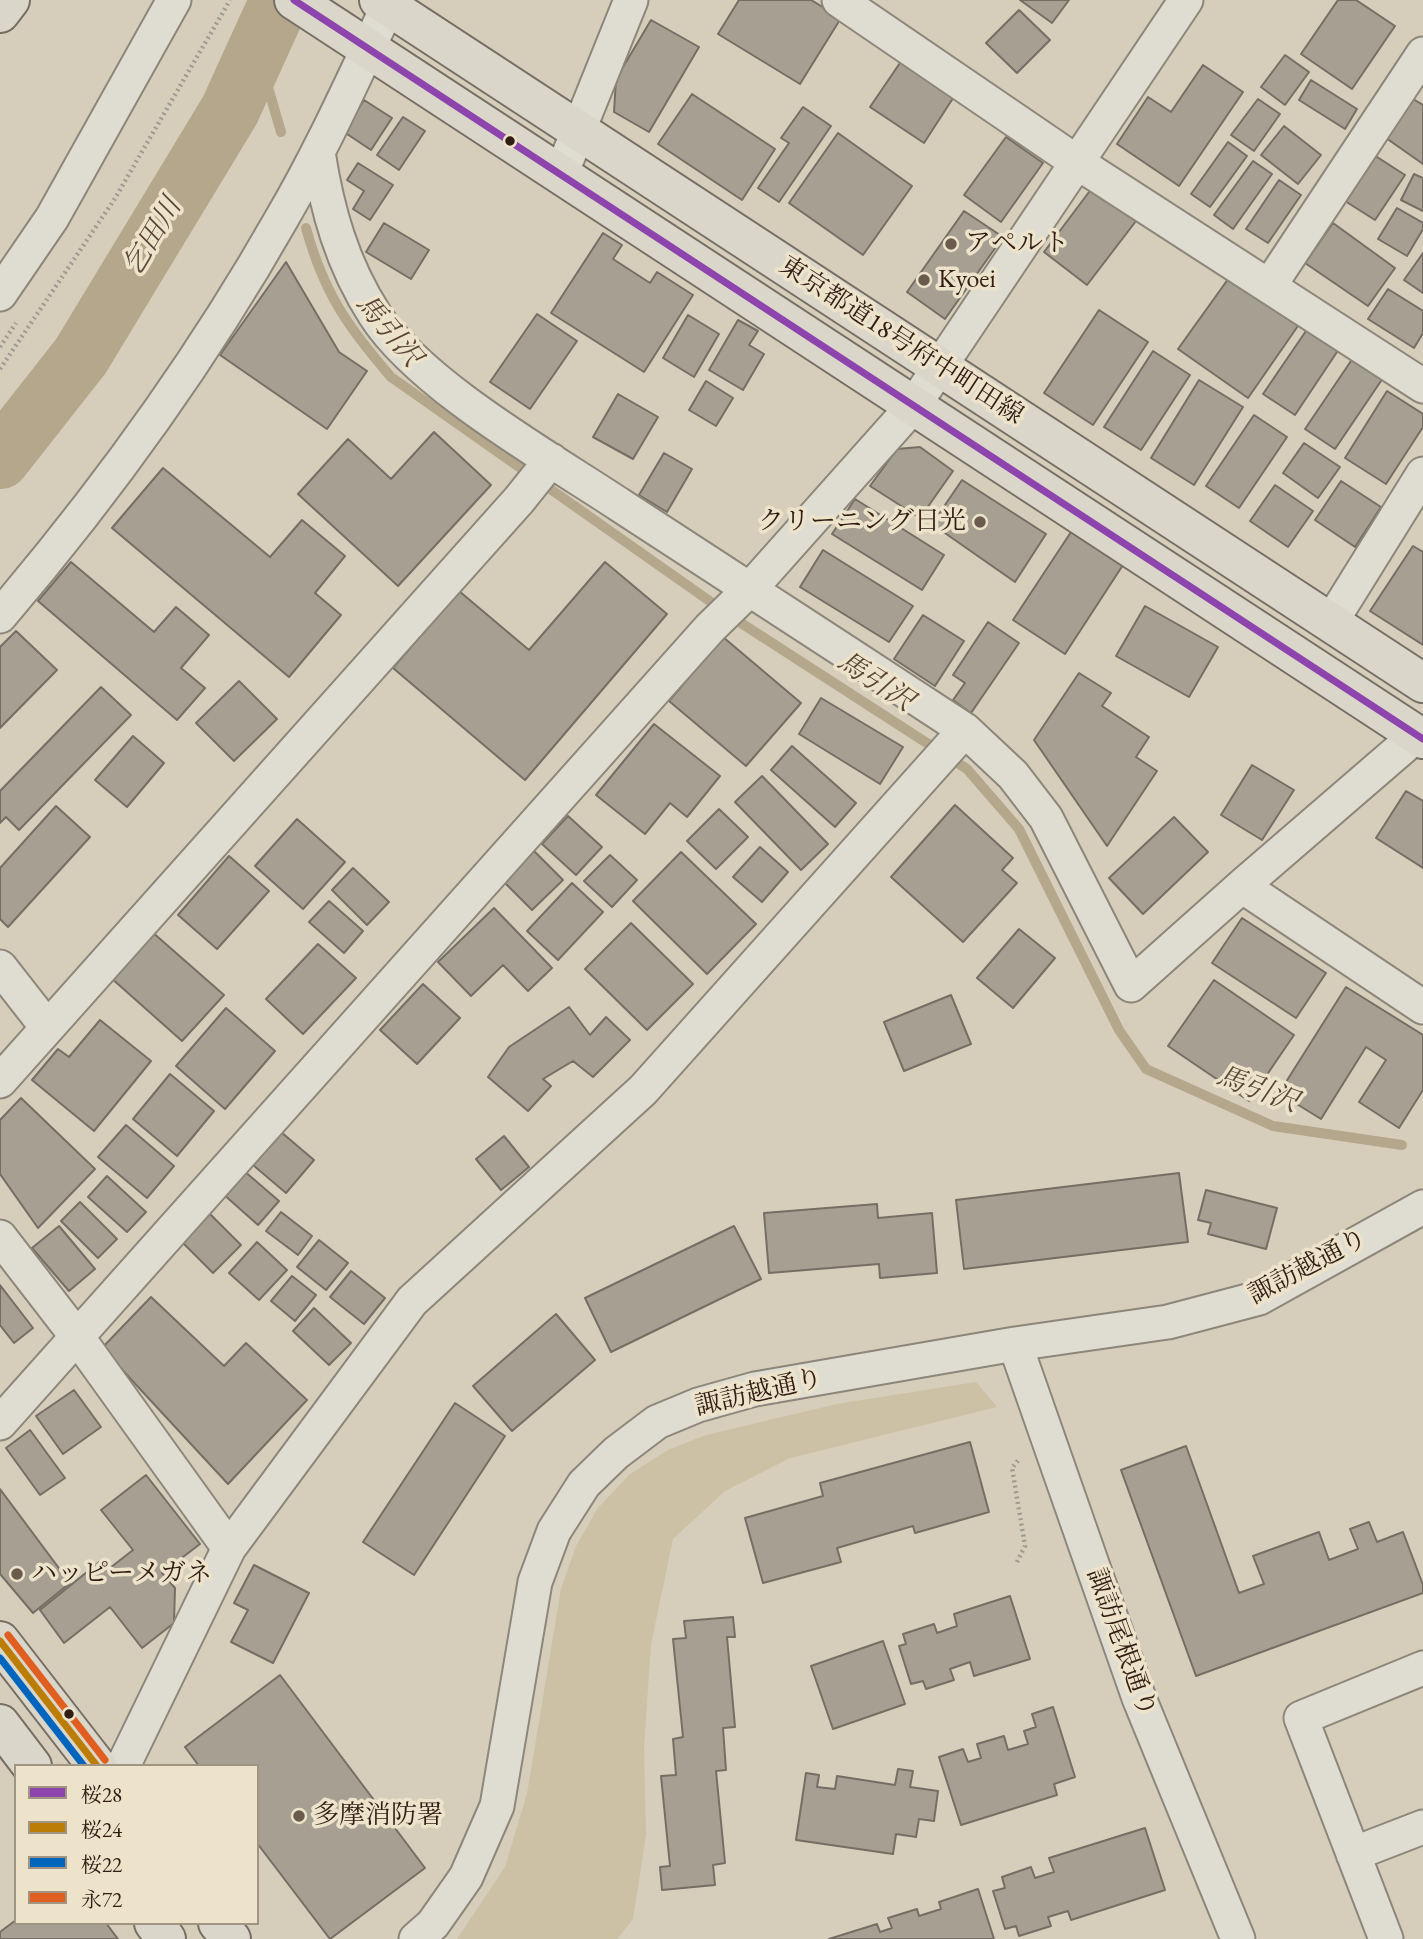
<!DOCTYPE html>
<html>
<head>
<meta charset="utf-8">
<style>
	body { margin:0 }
	#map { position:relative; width:1423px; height:1939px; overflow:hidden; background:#d6ceba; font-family:"EB Garamond","Noto Serif JP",serif }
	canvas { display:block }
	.legend { position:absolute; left:14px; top:1764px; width:245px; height:161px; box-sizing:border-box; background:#ece3ca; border:2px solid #a19481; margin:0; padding:9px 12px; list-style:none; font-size:21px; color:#311d13 }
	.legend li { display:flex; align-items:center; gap:14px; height:35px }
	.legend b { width:35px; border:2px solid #a19481 }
</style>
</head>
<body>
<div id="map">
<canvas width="1423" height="1939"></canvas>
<ul class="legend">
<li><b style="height:9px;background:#8e44ad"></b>桜28</li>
<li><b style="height:9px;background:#bc7d06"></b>桜24</li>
<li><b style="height:9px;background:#0065bd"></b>桜22</li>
<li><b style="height:9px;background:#df5e20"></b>永72</li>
</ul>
</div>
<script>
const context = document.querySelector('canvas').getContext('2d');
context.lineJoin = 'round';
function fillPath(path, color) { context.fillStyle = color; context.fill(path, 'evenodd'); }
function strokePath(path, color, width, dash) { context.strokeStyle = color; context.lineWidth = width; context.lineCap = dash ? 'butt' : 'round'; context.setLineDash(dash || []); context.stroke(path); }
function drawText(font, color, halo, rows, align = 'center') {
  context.font = font + ' "EB Garamond","Noto Serif JP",serif'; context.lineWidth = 7; context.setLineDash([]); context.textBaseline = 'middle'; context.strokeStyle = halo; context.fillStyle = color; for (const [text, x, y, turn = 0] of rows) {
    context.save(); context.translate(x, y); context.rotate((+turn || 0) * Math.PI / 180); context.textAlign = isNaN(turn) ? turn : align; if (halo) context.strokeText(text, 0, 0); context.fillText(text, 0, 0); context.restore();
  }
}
const green = new Path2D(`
	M976,1382l21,25 -207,51 -65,33 -52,48 -22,105 -7,104 2,87 -13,84 -16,20h-160l48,-72 22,-73 34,-205 15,-43 22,-38 31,-33 39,-25 38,-15 131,-31z`);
const stream = new Path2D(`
	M258,53l23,79
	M306,228c18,65 41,98 85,149l347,244 229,148 52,60 100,201 27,39 127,57 129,19`);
const river = new Path2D(`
	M0,459l81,-103 149,-246 50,-110`);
const building = new Path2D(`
	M739,0h72l30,18 -41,66 -82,-50z
	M1020,0h49l-17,23z
	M1338,0h18l39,26 -43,63 -51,-35z
	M1019,10l31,30 -33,33 -31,-30z
	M651,20l48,27 -50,85 -35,-20 2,-33z
	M1285,55l24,17 -24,33 -24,-18z
	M904,57l53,35 -33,51 -54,-36z
	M1203,65l40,27 -64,94 -62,-42 31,-47 23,15z
	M1311,80l46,29 -12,20 -46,-29z
	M692,94l83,55 -33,51 -84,-56z
	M1258,99l22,15 -26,37 -23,-16z
	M1413,99l10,6v59l-37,-26z
	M364,100l28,18 -21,32 -27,-18z
	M803,107l28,19 -52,76 -21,-14 31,-45 -8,-5z
	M403,117l22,14 -26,39 -22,-15z
	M1284,126l37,29 -23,29 -37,-29z
	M838,133l74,53 -49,69 -74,-52z
	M1006,137l37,26 -42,59 -37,-27z
	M1228,142l19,14 -37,51 -19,-13z
	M1374,155l31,20 -30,45 -30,-19z
	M1253,161l19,13 -39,55 -19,-14z
	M358,163l35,22 -23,35 -17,-11 11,-18 -17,-11z
	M1414,174l9,4v33l-22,-11z
	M1279,180l22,15 -33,48 -22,-14z
	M1092,188l44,33 -49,64 -43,-33z
	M1397,208l26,15v6l-16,27 -29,-17z
	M964,211l39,26 -58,82 -38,-27z
	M384,223l45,27 -18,29 -45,-27z
	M1333,223l62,45 -27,38 -63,-43z
	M603,233l19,12 -9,14 37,24 7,-11 36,23 -49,77 -93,-59z
	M1423,253v40l-19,-13z
	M286,262l53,90 28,19 -40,58 -107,-74z
	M1231,275l69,48 -52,75 -70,-49z
	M1388,289l35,22v22l-9,15 -46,-29z
	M1099,310l49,32 -55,83 -49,-32z
	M537,314l40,27 -47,68 -40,-27z
	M688,315l31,19 -25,43 -31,-19z
	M738,320l20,11 -9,14 15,9 -21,36 -34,-20z
	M1308,328l31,21 -44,66 -32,-21z
	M1153,351l37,24 -49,75 -37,-23z
	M1353,358l30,20 -48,71 -30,-20z
	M1199,380l44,27 -49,78 -43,-27z
	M706,381l27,17 -17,28 -27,-16z
	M1387,391l36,23v13l-37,57 -41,-26z
	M618,394l40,23 -25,42 -40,-22z
	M1254,415l33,22 -48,71 -33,-22z
	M434,432l57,53 -93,101 -100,-92 50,-55 43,40z
	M1304,443l36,24 -22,31 -35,-25z
	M920,447l33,24 -33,47 -50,-32 27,-37z
	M664,453l28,16 -25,43 -28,-17z
	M163,468l107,89 32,-37 43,36 -30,37 26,22 -52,62 -177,-149z
	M962,480l84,54 -31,48 -83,-58z
	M1341,481l40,26 -26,40 -40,-27z
	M1275,485l38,26 -25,36 -38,-26z
	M855,499l89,56 -22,35 -90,-56z
	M1071,532l52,33 -58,89 -52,-34z
	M1413,546l10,6v93l-53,-34z
	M823,550l90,56 -24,36 -89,-55z
	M71,562l83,70 22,-25 33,28 -28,33 24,20 -28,32 -139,-119z
	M605,562l62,52 -142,166 -132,-112 66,-77 70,59z
	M1145,606l73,41 -29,50 -73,-41z
	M923,615l41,26 -29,45 -41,-27z
	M988,622l31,21 -48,70 -18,-13 12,-17 -12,-8z
	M16,631l41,39 -57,58v-81z
	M723,637l78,66 -55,63 -77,-65z
	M1079,673l32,20 -9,13 47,31 -13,20 21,14 -50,75 -73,-106z
	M239,681l38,38 -43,42 -38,-38z
	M101,687l30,28 -112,115 -13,-13 -6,6v-32z
	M821,698l82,49 -23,37 -81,-50z
	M654,724l66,52 -33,41 -17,-14 -25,31 -49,-39z
	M133,736l31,27 -37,44 -32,-27z
	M792,746l64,57 -21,24 -64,-57z
	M1252,765l42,25 -32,50 -41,-25z
	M762,776l66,68 -27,26 -66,-68z
	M1406,791l17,10v67l-47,-30z
	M955,805l58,53 -11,12 15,13 -54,59 -72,-65z
	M56,806l34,31 -82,90 -8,-8v-51z
	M719,809l29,28 -32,32 -29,-28z
	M568,816l34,31 -26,28 -34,-31z
	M1174,817l34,35 -65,62 -34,-36z
	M297,819l48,43 -42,47 -48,-43z
	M760,847l28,25 -26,30 -29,-25z
	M532,849l31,31 -31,30 -31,-31z
	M681,852l75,72 -49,50 -74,-73z
	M610,855l27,25 -25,27 -28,-26z
	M229,856l40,35 -52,58 -39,-34z
	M353,868l36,34 -22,23 -35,-35z
	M572,883l31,29 -45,48 -31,-29z
	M329,901l34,30 -19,22 -35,-31z
	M494,908l58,60 -24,23 -25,-26 -32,31 -33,-34z
	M1242,918l84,55 -30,45 -84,-55z
	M631,923l62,61 -46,46 -62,-61z
	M1019,929l36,29 -42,50 -36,-30z
	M151,931l73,64 -42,46 -72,-64z
	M318,944l38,34 -53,56 -37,-35z
	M1214,980l80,55 -45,66 -81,-55z
	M423,984l37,34 -43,46 -37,-34z
	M1346,987l77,48v55l-24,38 -40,-26 27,-42 -20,-13 -45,72 -42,-26z
	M951,995l20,49 -67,27 -20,-49z
	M569,1007l21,28 16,-18 24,23 -37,37 -20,-16 -30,18 8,7 -23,25 -40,-34 21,-30z
	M226,1008l49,43 -50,58 -49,-43z
	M100,1020l51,41 -57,70 -62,-51 26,-31 11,8z
	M170,1074l44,37 -37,45 -44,-37z
	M21,1098l74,71 -57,59 -38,-54v-54z
	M126,1125l48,41 -27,32 -49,-41z
	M281,1132l33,28 -28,33 -33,-28z
	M504,1136l25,31 -28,23 -25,-31z
	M243,1170l36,31 -21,24 -36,-32z
	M1179,1173l9,69 -224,27 -8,-69z
	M107,1176l39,36 -19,20 -39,-35z
	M1206,1190l71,18 -11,41 -58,-15 3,-11 -13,-3z
	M80,1202l37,37 -19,19 -37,-37z
	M877,1204l1,14 54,-5 5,60 -57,5 -1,-14 -110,9 -5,-60z
	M281,1212l31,24 -14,19 -32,-24z
	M209,1213l32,32 -28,28 -32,-32z
	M59,1226l36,43 -26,22 -37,-43z
	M734,1226l27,53 -150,73 -26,-54z
	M319,1240l29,23 -22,27 -29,-23z
	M257,1242l30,28 -28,30 -30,-27z
	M351,1271l34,27 -21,26 -34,-27z
	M292,1276l24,19 -21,26 -24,-20z
	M0,1285l33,43 -19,15 -14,-18z
	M151,1297l73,69 22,-23 61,57 -79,84 -126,-136z
	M314,1308l37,35 -22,22 -36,-34z
	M556,1314l39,46 -83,71 -39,-45z
	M74,1390l27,37 -38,27 -27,-38z
	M455,1403l50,33 -91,139 -51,-33z
	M30,1430l35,48 -25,17 -34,-47z
	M970,1442l19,70 -74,21 -2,-7 -76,22 4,14 -78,21 -18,-65 78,-22 -3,-13z
	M1186,1446l53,147 25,-9 -11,-28 66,-24 10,28 29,-11 -8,-20 19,-7 8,20 26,-10 20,53v8l-227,83 -75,-206z
	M146,1475l54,69 -38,29 13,15 -1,35 -32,25 -32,-41 -46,36 -24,-33 63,-51 7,9 23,-18 -32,-40z
	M0,1489l70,94 -37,30 -33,-39z
	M254,1565l55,28 -36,70 -42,-21 17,-32 -14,-7z
	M1010,1596l20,63 -56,17 -4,-14 -20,7 4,11 -28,9 -3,-8 -12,3 -12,-38 7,-2 -3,-10 31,-10 3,9 20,-7 -3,-12z
	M733,1617l2,20h-8l8,90 -12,1 3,42 -10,1 9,92 -12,2 2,20 -53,5 -2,-23 10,-1 -9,-90 15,-1 -3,-36 10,-2 -10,-98 13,-1 -2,-17z
	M883,1641l22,63 -72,25 -22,-63z
	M280,1675l145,193 -95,71 -73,-96v-77h-58l-14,-19z
	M1053,1707l22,70 -21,7 3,11 -96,30 -22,-68 24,-8 5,13 13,-4 -4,-14 27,-8 4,14 20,-6 -4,-13 12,-4 -4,-13z
	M898,1769l15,2 -3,16 28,4 -4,30 -15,-2 -3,18 -20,-3 -3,20 -97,-14 10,-67 13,2 -2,12 18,2 2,-13 58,9z
	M1145,1828l20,62 -94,30 -3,-9 -20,6 3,9 -32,10 -3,-10 -11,3 -12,-38 12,-3 -3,-11 29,-10 4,11 19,-6 -5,-14z
	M978,1889l16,50h-165l48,-15 3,8 12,-4 -4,-10 29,-9 2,7 22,-7 -2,-7z
	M16,1920v3h90l12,16h-118v-7z`);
const path = new Path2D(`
	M0,347l16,-24
	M0,369l114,-169 116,-200
	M1017,1562l8,-16 -13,-78 8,-10`);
const minor = new Path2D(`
	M839,0l239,163 345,223
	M318,152c9,58 24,112 57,163 45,70 174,143 245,190 115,74 230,150 345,225l48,45 33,43 85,167 111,-99 181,121
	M561,174l70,-174
	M1270,285l153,-231
	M0,294l52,-76 122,-218
	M0,616c105,-123 202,-257 282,-398 41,-70 74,-145 109,-218
	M1331,622l92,-148
	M1242,886l175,-151
	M0,967l47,60
	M0,1081l519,-581 32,-40
	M0,1237l78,101 151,210
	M1015,1344l124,354 99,241
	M0,1423l710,-795 40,-39 164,-184 272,-405
	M123,1766l106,-218 183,-247 231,-211 322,-360
	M1353,1854l70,-27
	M416,1939l17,-15 33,-47 31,-71 38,-224 19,-51 30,-47 32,-31 41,-31 41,-17 57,-16 260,-45 153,-22 91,-24 164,-91
	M1386,1939l-85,-221 122,-50`);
const major = new Path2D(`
	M294,0l1129,739
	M379,0l1044,683
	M0,13l10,-13
	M0,1641l97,125
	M0,1724l32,42
	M154,1923l12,16
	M218,1923l13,16`);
const bus1 = new Path2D(`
	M294,0l1129,739`);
const bus2 = new Path2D(`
	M0,1641l97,125`);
const bus3 = new Path2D(`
	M0,1658l84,108`);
const bus4 = new Path2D(`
	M8,1635l97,125`);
const markers = [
	[510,141,6,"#311d13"],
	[951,244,7,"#6b5b4d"],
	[924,280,7,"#6b5b4d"],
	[980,522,7,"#6b5b4d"],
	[17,1574,7,"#6b5b4d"],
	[69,1714,6,"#311d13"],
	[299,1816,7,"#6b5b4d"]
];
const poiNames = [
	["アペルト",965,244],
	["Kyoei",938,280],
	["クリーニング日光",966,522,"right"],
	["ハッピーメガネ",31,1574],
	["多摩消防署",313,1816]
];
const streetNames = [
	["東京都道18号府中町田線",901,341,33],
	["諏訪越通り",1308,1267,-28],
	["諏訪越通り",759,1393,-13],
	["諏訪尾根通り",1121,1643,70]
];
const waterNames = [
	["乞田川",153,237,-59],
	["馬引沢",388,331,50],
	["馬引沢",875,682,33],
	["馬引沢",1257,1090,20]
];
fillPath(green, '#ccc0a5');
strokePath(stream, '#b4a78c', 10);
strokePath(river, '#b4a78c', 60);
fillPath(building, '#a7a092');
strokePath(building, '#766e64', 2);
strokePath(minor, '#8d867a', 37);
strokePath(major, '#766e64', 42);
strokePath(path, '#a09b92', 4.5, [2, 3.5]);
strokePath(minor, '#dfdcd1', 33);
strokePath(major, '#dad6c9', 38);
strokePath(bus1, '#8e44ad', 7);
strokePath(bus2, '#bc7d06', 7);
strokePath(bus3, '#0065bd', 7);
strokePath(bus4, '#df5e20', 7);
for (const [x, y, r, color] of markers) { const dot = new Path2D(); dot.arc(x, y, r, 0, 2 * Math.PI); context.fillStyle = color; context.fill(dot); strokePath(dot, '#ece3ca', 2.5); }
drawText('26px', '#311d13', '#ece3ca', poiNames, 'left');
drawText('26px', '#311d13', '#ece3ca', streetNames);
drawText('italic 28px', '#5a4737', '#ece3ca', waterNames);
</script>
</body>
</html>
